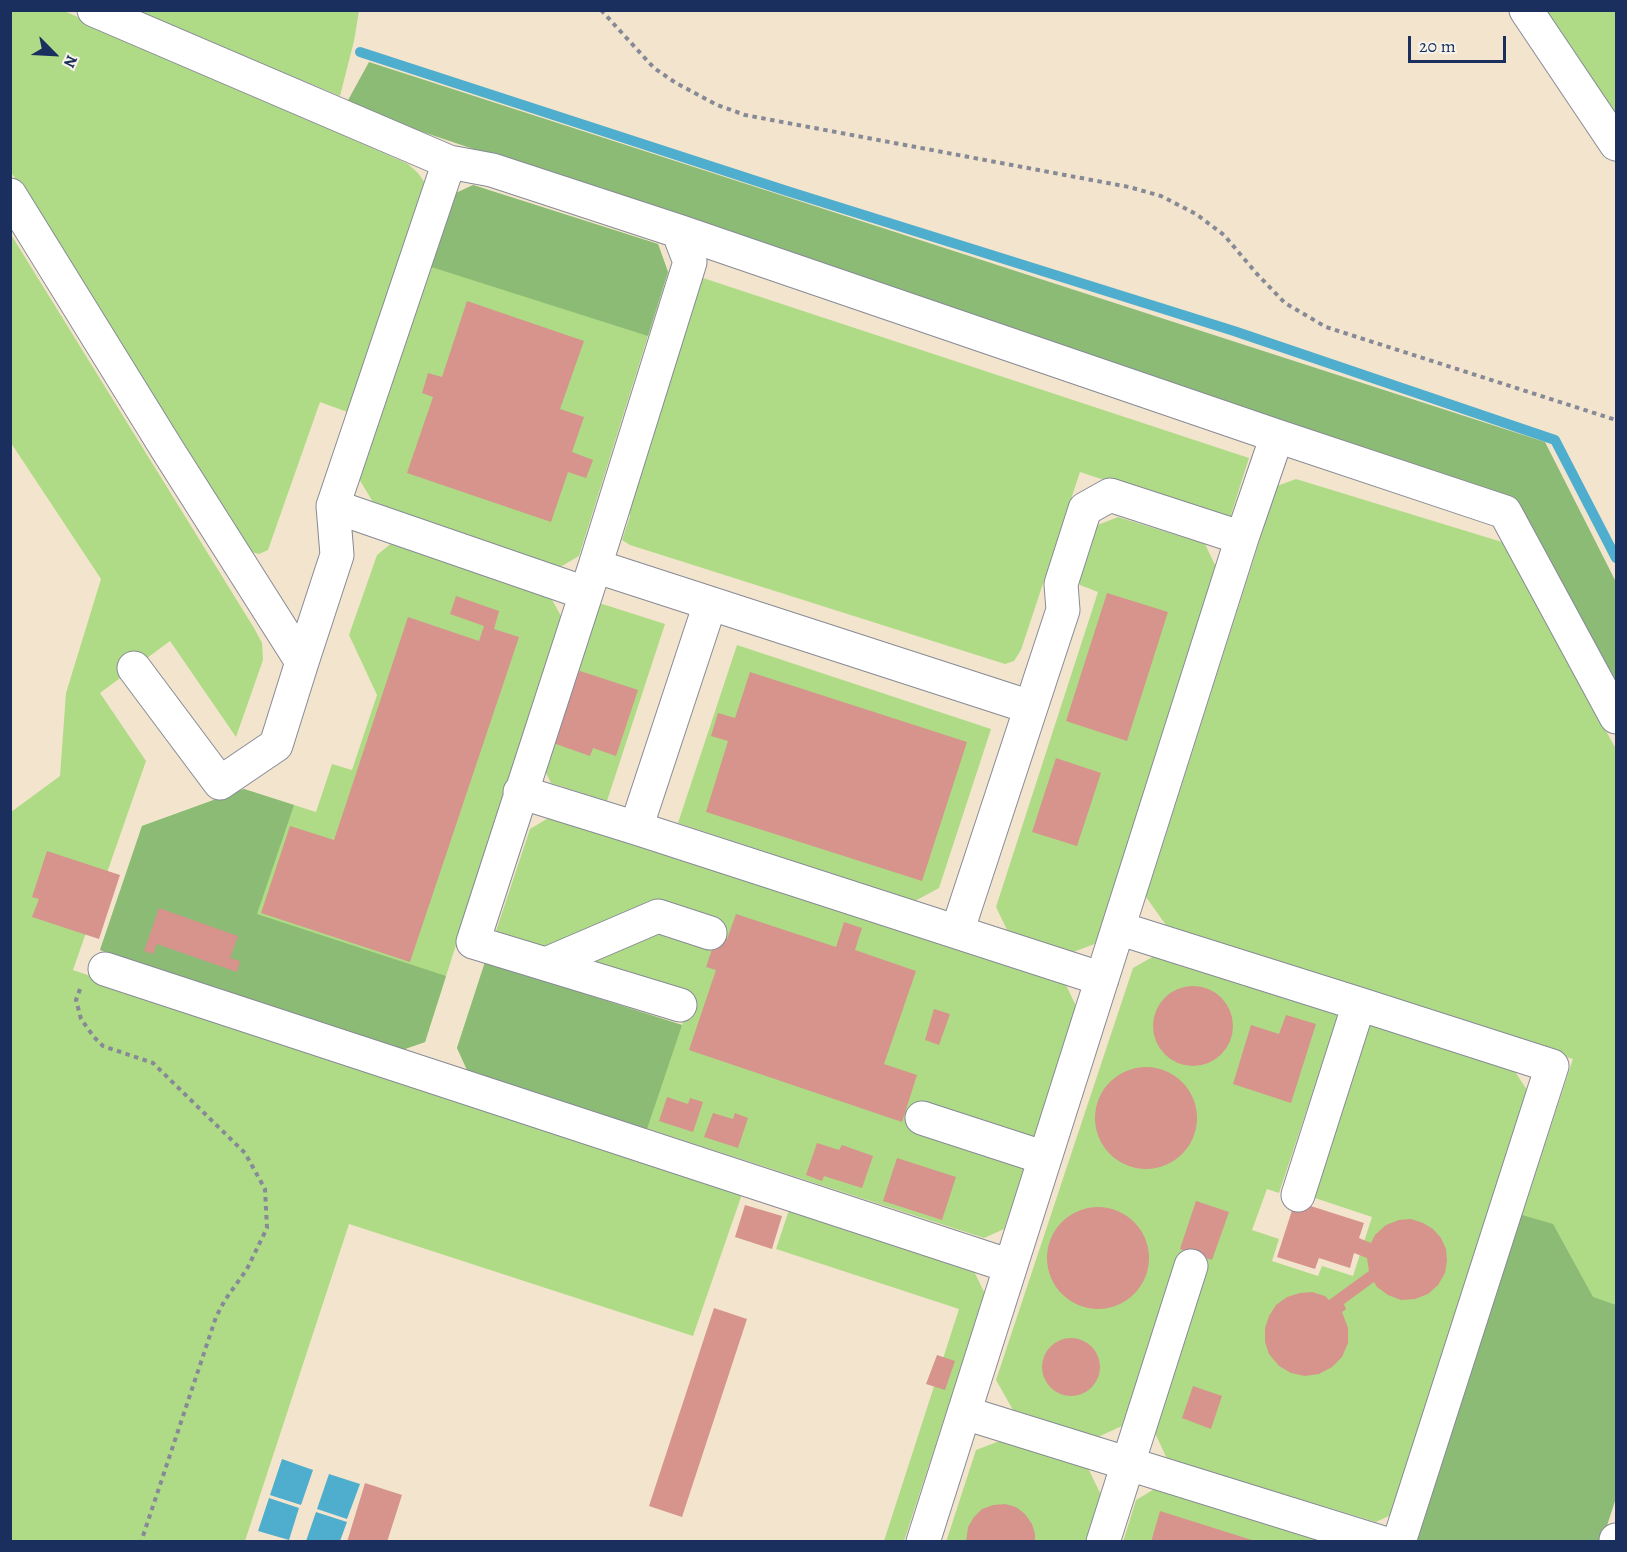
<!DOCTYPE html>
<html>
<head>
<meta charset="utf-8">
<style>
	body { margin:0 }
	#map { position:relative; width:1627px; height:1552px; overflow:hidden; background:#f3e5cd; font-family:Alegreya,serif }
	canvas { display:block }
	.frame { position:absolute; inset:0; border:12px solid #1b2f5e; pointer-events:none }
	.north { position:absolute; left:24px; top:24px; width:60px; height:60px; -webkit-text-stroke:4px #f7f3e8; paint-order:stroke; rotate:114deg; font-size:16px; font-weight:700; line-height:24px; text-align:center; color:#1b2f5e }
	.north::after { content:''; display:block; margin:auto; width:21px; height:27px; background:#1b2f5e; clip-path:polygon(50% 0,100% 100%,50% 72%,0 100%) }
	.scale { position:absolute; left:1408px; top:36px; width:98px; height:27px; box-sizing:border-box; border:3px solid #1b2f5e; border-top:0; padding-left:8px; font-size:18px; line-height:21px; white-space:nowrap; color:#1b2f5e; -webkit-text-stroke:4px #f7f3e8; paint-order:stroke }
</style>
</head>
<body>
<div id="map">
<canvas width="1627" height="1552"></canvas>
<div class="frame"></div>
<div class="north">N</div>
<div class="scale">20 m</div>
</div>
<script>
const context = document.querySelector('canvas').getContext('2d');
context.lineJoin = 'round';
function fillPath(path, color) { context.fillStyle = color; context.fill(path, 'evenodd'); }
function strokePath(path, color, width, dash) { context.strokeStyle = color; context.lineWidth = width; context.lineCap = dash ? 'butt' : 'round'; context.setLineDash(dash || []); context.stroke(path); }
const green = new Path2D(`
	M62,10l346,154 10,9 7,10 -75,230 -30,-11 -52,148 -9,4 -8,-2 -12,-18 -228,-362v-161z
	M133,11h226l-5,30 -14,55z
	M1545,11h71v105z
	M473,185l185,59 10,28 -89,284 -24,14 -179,-63 -20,-33 69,-209z
	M10,233l244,395 8,15 1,17 -27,77 -66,-96 -70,52 46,68 -73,209 323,112 346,112 -49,142 -344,-112 -104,317h-234v-729l49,-36 6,-83 35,-114 -90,-136z
	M697,276l552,182 -20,63 -149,-49 -59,178 -7,11 -9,3 -375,-119 -8,-5 8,-24 -5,-23z
	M1296,479l206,63 114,207v749l-201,43 158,-482 -405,-131 -22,-31 131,-411z
	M1118,517l87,27 11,23 -119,376 -29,11 -59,-20 -13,-27 102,-315 -18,-7 -3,-11 18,-48z
	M393,542l157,54 11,20 -136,426 -23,8 -302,-100 42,-124 102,-37 72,23 16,-48 20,6 25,-75 -28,-60 28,-80z
	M593,601l72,23 -58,177 -56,-18 -11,-22z
	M737,645l254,84 -52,159 -24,13 -237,-78z
	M555,814l510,169 12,25 -73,221 -20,9 -517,-168 -10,-22 28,-86 197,63 10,-30 -114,-37 77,-50 -100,43 -59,-20 34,-102z
	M1156,955l183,58 -60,180 -12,-4 -15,41 27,9 -7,22 46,15 4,-10 31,10 19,-59 -63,-21 57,-174 146,45 15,23 -136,425 -15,7 -209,-63 -12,-26 53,-164 -31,-10 -55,167 -24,11 -85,-27 -17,-30 137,-412z
	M789,1210l184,59 12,25 -81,247h-20l75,-232 -183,-60z
	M1002,1440l85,26 15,31 -14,44 -142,1 30,-92z
	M1156,1488l168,54h-201l13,-42z`);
const forest = new Path2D(`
	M369,62l1176,380 71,140v105l-98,-186 -1107,-373 -64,-26z
	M473,185l185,59 10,28 -20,64 -223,-71 22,-68z
	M244,789l50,16 -37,109 189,62 -21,66 -23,8 -302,-100 42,-124z
	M485,962l197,63 -35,104 -180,-59 -10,-22z
	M1522,1215l31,9 40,73 23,8v193l-14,43 -187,1z`);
const water = new Path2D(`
	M282,1459l31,11 -12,35 -31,-10z
	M329,1474l31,10 -13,35 -30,-10z
	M269,1498l30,10 -10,32 -31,-9z
	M316,1512l31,10 -7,19h-34z`);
const stream = new Path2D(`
	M360,52l427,139 447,140 321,109 61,118`);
const building = new Path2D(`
	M467,301l117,40 -24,68 24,8 -12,35 21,8 -7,18 -18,-6 -17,50 -144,-49 26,-76 -11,-4 6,-20 14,4z
	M1107,593l61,19 -41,129 -61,-20z
	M456,596l43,15 -5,18 25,8 -109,325 -149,-49 29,-87 44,14 74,-223 71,24 5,-15 -34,-12z
	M577,670l61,20 -22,66 -23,-8 -3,8 -37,-13z
	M750,672l217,70 -45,139 -216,-69 22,-71 -17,-5 7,-23 17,5z
	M1056,758l45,15 -24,73 -45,-14z
	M47,851l73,24 -21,64 -67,-22 7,-18 -7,-2z
	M159,908l79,28 -8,22 10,3 -3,11 -80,-28 -4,10 -9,-3z
	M736,914l100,33 8,-25 18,6 -7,22 61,21 -32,93 33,11 -15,47 -213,-72 27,-80 -10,-3 11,-32 10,4z
	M1153 1026a40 40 0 1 1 80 0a40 40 0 1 1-80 0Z
	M934,1009l16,5 -11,31 -14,-5z
	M1286,1015l30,9 -25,79 -58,-19 18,-59 28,9z
	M1095 1118a51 51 0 1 1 102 0a51 51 0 1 1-102 0Z
	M667,1097l21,7 2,-6 13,4 -10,30 -34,-11z
	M713,1113l20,6 2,-6 13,5 -10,30 -34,-11z
	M817,1143l22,7 3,-5 31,11 -11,32 -38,-12 -2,5 -16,-6z
	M897,1158l59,19 -14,43 -59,-19z
	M1196,1201l33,11 -17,48 -32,-11z
	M1295,1201l69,22 -5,15 12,5 4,-8 11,-10 13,-5 12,-1 12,4 10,6 8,9 5,11 1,12 -2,12 -7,12 -10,9 -13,5 -14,1 -13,-5 -11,-8 -3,-5 -30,22 2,5 -4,3 6,16v15l-6,14 -10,10 -13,7 -14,2 -14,-3 -12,-7 -10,-12 -4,-12v-14l4,-12 7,-11 11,-8 13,-4 12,-1 13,4 4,4 40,-29 -2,-13 -13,-5 -4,15 -31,-10 -4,11 -38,-12z
	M745,1205l37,11 -10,33 -37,-12z
	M1047 1258a51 51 0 1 1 102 0a51 51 0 1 1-102 0Z
	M714,1308l33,11 -65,198 -33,-11z
	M1042 1367a29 29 0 1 1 58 0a29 29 0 1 1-58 0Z
	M937,1355l18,6 -10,29 -19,-6z
	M1193,1386l29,10 -11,33 -29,-11z
	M365,1483l37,12 -15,47h-40z
	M1005,1504l11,3 9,7 7,10 3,10v8h-69l2,-15 6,-10 8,-8 11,-4z
	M1160,1511l95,30v1h-104z`);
const path = new Path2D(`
	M601,10l53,58 22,15 41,22 28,10 384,72 32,9 35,18 28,21 33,39 28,29 41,24 290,93
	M80,989l-4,11 5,19 13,18 9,9 50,17 92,90 20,36 2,39 -20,41 -22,31 -9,17 -75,225`);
const minor = new Path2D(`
	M94,10l355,152 43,8 186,61 599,205 228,76 111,205
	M1526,10l90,134
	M10,195l157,254 135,213 -26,83 -56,38 -86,-115
	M678,231l12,31 -95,304 -122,376 207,63
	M333,506l252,87
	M1242,538l35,-102
	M595,566l435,141
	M302,662l35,-107 -4,-49 116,-344
	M520,792l116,36 466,151
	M636,828l74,-224
	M1118,928l241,76 193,62 -153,476
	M546,964l112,-48 52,17
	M105,969l905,297
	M922,1118l123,40
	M1298,1195l61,-191
	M965,1413l415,129
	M923,1542l319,-1004 -132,-43 -25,14 -24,75 2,26 -106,322
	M1103,1542l88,-276
	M1616,1542v-2`);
fillPath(green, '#afdb87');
fillPath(forest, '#8bbb74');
fillPath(water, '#4faecd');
strokePath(stream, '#4faecd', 10);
fillPath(building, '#d6948c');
strokePath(minor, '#878a96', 35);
strokePath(path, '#878a96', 4, [4.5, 4.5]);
strokePath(minor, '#fff', 33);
</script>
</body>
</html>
